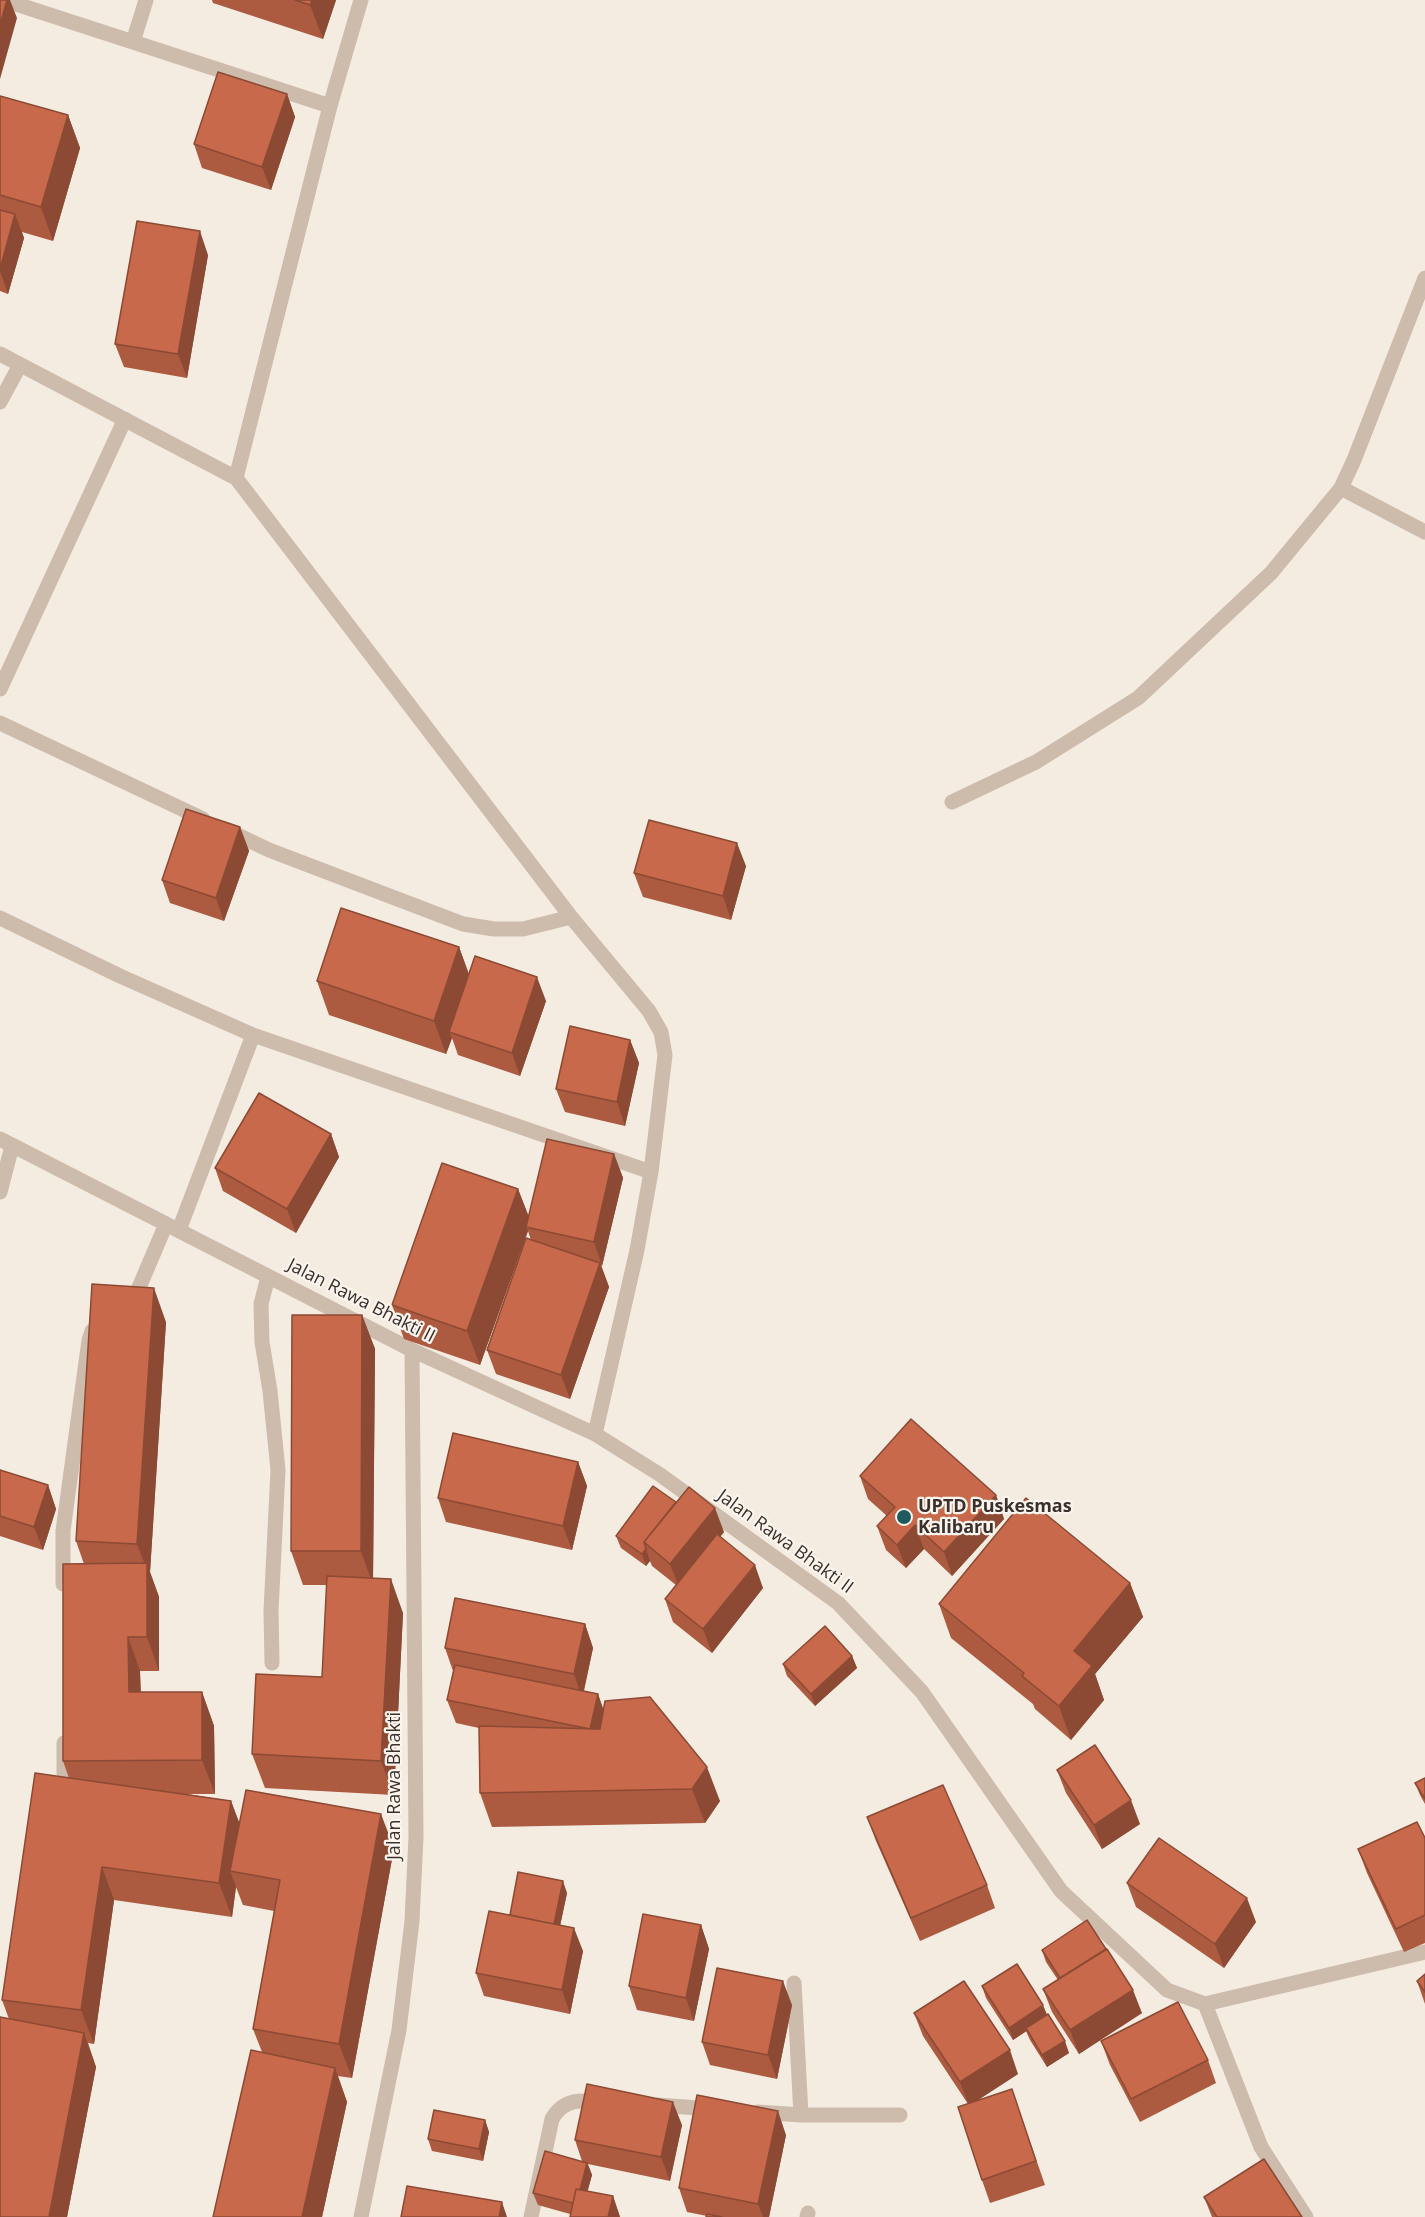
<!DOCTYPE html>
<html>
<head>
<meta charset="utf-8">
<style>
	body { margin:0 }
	canvas { display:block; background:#f4ebe1 }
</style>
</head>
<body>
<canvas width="1425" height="2217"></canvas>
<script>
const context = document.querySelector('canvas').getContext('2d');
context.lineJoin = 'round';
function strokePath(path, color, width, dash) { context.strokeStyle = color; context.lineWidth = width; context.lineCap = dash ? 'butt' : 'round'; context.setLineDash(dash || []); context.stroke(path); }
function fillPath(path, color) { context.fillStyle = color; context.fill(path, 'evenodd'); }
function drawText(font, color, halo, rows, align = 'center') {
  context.font = font + ' "Open Sans",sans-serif'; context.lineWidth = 4.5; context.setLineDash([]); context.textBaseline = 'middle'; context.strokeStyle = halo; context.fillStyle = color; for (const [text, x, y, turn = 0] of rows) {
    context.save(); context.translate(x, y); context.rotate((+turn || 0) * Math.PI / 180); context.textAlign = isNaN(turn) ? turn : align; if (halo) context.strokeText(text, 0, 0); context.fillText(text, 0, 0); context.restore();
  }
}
const service = new Path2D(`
	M1425,278l-71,182 -13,28 84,44
	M952,802l84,-40 102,-64 133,-125 70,-85`);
const minor = new Path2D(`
	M4,0l326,106
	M133,42l13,-42
	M0,354l236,124 335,439 78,94 12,21 4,23 -14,117 -14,78 -42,184
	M0,402l20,-37
	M236,478l94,-372 31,-106
	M0,689l125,-270
	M0,723l203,96
	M225,829l44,21 194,74 31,5h29l48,-12
	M0,918l120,58 133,59 398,137
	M0,1139l412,211 183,84 64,40 179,129 84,89 139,199 106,99 38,14
	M0,1192l12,-46
	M179,1230l74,-195
	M268,1277l-7,27 1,38 8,49 8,79 -7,141 1,52
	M132,1304l34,-80
	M63,1584v-53l26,-191 3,-9
	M64,1743v30
	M794,1983l7,132
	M1205,2004l56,143 45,70
	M1205,2004l220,-52
	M657,2105l56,4
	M758,2112l43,3h99
	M361,2217l38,-187 13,-109 4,-84 -4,-487
	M531,2217l21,-98c12,-21 29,-19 51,-17
	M807,2217l1,-4`);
const wall = new Path2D(`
	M212,0h124l-13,39 -110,-36z
	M287,94l8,23 -24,73 -69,-22 -8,-24z
	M0,96l68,19 12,33 -27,93 -31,-9 2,6 -16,56 -8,-3z
	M208,255l-21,123 -63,-11 -9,-23z
	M240,827l9,24 -25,70 -54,-18 -8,-23z
	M746,866l-15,54 -88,-23 -9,-24z
	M459,947l10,27 77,27 -26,75 -62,-21 -6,-17 -6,16 -117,-39 -12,-34z
	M630,1040l9,23 -14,63 -60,-14 -9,-23z
	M331,1134l8,23 -43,76 -73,-42 -8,-23z
	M614,1154l9,24 -21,88 -1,-1 8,22 -39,112 -74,-25 -9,-24 44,-110 -3,-9 -48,134 -76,-26 -12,-34 126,-116 11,28z
	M362,1315l13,34 -2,229 30,35 -9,182 -129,-7 -13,-34 70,-77 5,-92h-24l-12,-34z
	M166,1322l-16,250 9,25v74h-19l1,21h61l12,34 1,68h-28l44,7 8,22 155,25 -42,230 -14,-2 9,26 -25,115h-109l49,-165 -9,-23 21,-118 -31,-6 -7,-18 -4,30 -118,-17 -20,144 -6,-1 8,24 -29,150h-67l9,-198 -7,-19 67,-222 -6,-17 21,-197 -8,-23z
	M578,1462l9,24 -15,64 -126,-28 -8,-24z
	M0,1470l48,15 8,24 -13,41 -43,-14z
	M860,1476l136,19 8,24 -52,57 -28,-27 -18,19 -20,-18 -9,-24 10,-10 -19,-17z
	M676,1502l48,30 -4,5 43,51 -51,65 -39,-31 -8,-23 11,-14 -24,-19 -2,-5 -4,5 -25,-18 -5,-12z
	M1130,1583l13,34 -48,57 9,26 -33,40 -36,-31 -2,-5 -82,-66 -12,-34z
	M585,1624l8,24 -9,43 14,3 5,15 117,92 -15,22 -213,4 -12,-34 -1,-65 -23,-5 -9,-23 6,-29 -8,-23z
	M852,1656l5,12 -42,38 -28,-30 -4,-12z
	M1057,1770l83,54 -38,25 -36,-56z
	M1425,1778v26l-5,-9 -5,-12z
	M867,1817l120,68 8,23 -75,33 -44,-100z
	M1425,1838v105l-21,9 -37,-79 -9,-24z
	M1127,1883l129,39 -32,46 -88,-61z
	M567,1893l-7,32 23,26 -13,63 -86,-18 -8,-23 34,-58z
	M701,1925l8,24 -15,72 -57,-11 -8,-24z
	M1042,1950l100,63 -63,41 -27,-42 -9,-23 15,-9 -12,-18z
	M1425,1974v30l-8,-23z
	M982,1986l65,29 22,38 -22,14 -17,-27 -4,-9 -13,9 -27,-42z
	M792,2005l-15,74 -67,-14 -8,-23z
	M914,2013l104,61 -42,27 44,12 25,72 -55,18 -8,-23 -14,-76 -45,-68z
	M1101,2041l107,19 8,23 -76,39 -30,-57z
	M485,2120l4,12 -6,29 -51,-10 -4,-12z
	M682,2125l-12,56 -82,-17 4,11 -5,16 26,5 7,21h-50v-3l-32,-9 -5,-12 49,-32 -7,-21z
	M786,2135l-17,82h-63l1,-1 -20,-4 -8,-24z
	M1204,2197l98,20h-90z`);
const shadedWall = new Path2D(`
	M7,0h3l7,18 -17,61v-54z
	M312,0h24l-13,39 -13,-34z
	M287,94l8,23 -24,73 -9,-23z
	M68,115l12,33 -27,93 -12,-34z
	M15,214l9,24 -16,56 -8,-23v-2z
	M200,231l8,24 -21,123 -9,-24z
	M240,827l9,24 -25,70 -8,-23z
	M737,843l9,23 -15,54 -8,-24z
	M459,947l12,34 -22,51 3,6 -6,16 -12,-33z
	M537,977l9,24 -26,75 -8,-23z
	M630,1040l9,23 -14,63 -8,-24z
	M331,1134l8,23 -43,76 -9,-24z
	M614,1154l9,24 -21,88 -8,-24z
	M518,1189l13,34 -5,4 2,4 -48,134 -13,-34z
	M600,1263l9,24 -39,112 -9,-24z
	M154,1288l12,34 -16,250 9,25v74l-12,-34v-67l-10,-26z
	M362,1315l13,34 -2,236 -12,-34z
	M578,1462l9,24 -15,64 -9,-24z
	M48,1485l8,24 -13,41 -9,-23z
	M996,1495l8,24 -52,57 -8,-24z
	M715,1508l9,24 -45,55 -9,-23z
	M915,1525l9,24 -18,19 -9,-23z
	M646,1549l4,12 -4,5 -4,-12z
	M755,1565l8,23 -51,65 -9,-24z
	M391,1579l12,34 -9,182 -13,-34z
	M1130,1583l13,34 -48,57 9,26 -33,40 -12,-34 15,-55z
	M585,1624l8,24 -11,50 -8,-24z
	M128,1637l12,34 1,55 -12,-34z
	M852,1656l5,12 -42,38 -4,-12z
	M202,1692l12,34 1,68 -13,-34z
	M598,1694l8,23 -7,35 -9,-23z
	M707,1767l13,34 -15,22 -13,-34z
	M1131,1800l9,24 -38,25 -8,-24z
	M231,1801l13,34 -14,36 6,16 -4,30 -13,-34z
	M381,1814l13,34 -42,230 -13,-34z
	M102,1867l12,33 -20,144 -13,-34z
	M563,1881l4,12 -9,43 -4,-12z
	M1247,1898l9,24 -32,46 -9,-24z
	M701,1925l8,24 -15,72 -8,-23z
	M574,1928l9,23 -13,63 -8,-24z
	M783,1981l9,24 -15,74 -9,-24z
	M1133,1990l9,23 -63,41 -9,-24z
	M1043,2005l5,12 -35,23 -4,-12z
	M84,2033l12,34 -29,150h-18z
	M1065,2041l4,12 -22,14 -5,-12z
	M1010,2050l8,24 -49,32 -9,-24z
	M335,2068l12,34 -25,115h-20z
	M673,2102l9,23 -12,56 -9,-24z
	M778,2111l8,24 -17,82h-6l-5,-13z
	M485,2120l4,12 -6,29 -4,-12z
	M587,2163l5,12 -11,41 -5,-12z
	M613,2196l7,21h-12z
	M502,2202l5,15h-8z`);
const building = new Path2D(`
	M0,0h7l-7,25z
	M295,0h17l-2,5z
	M218,72l69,22 -25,73 -68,-23z
	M0,96l68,19 -27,92 -41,-12z
	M0,210l15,4 -15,55z
	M137,221l63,10 -22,123 -63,-10z
	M186,809l54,18 -24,71 -54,-18z
	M649,820l88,23 -14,53 -89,-23z
	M341,908l118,39 -25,74 -117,-40z
	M475,956l62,21 -25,76 -63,-21z
	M570,1026l60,14 -13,62 -61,-13z
	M259,1093l72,41 -44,75 -72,-41z
	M547,1139l67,15 -20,88 -68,-15z
	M442,1163l76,26 -51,142 -75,-26z
	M526,1238l74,25 -39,112 -74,-25z
	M92,1284l62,4 -17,256 -61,-3z
	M292,1315h70l-1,236h-70z
	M911,1419l85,76 -52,57 -29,-27 -18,20 -20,-19 18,-19 -35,-31z
	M453,1433l125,29 -15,64 -125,-28z
	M0,1470l48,15 -14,42 -34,-11z
	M653,1486l23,16 -32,40 2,7 -4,5 -26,-18z
	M689,1487l26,21 -45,56 -26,-22z
	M1026,1498l104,85 -56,68 18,15 -33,40 -37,-30 2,-3 -85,-69z
	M717,1534l38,31 -52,64 -38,-30z
	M147,1563v74h-19l1,55h73v68l-139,1v-197z
	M327,1576l64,3 -10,182 -129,-7 4,-80 66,3z
	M455,1598l130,26 -11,50 -129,-26z
	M825,1626l27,30 -41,38 -28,-30z
	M455,1665l143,29 -8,35 -143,-29z
	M650,1697l57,70 -15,22 -212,4 -1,-67 121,3 5,-28z
	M1095,1745l36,55 -37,25 -37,-55z
	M35,1773l196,28 -12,82 -117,-16 -21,143 -79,-10z
	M1425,1778v21l-10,-16z
	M943,1785l44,100 -76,33 -44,-101z
	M246,1790l135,24 -42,230 -86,-15 27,-149 -50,-9z
	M1417,1822l8,16v77l-29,14 -38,-80z
	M1159,1838l88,60 -32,46 -88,-61z
	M518,1872l45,9 -9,43 -44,-9z
	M489,1911l85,17 -12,62 -86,-17z
	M643,1914l58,11 -15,73 -57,-12z
	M1087,1920l19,29 -46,29 -18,-28z
	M1107,1949l26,41 -63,40 -27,-41z
	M1017,1964l26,41 -34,23 -27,-42z
	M717,1968l66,13 -15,74 -66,-13z
	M1425,1974v18l-8,-11z
	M964,1981l46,69 -50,32 -46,-69z
	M1178,2002l30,58 -77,39 -30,-58z
	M1048,2014l17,27 -23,14 -16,-27z
	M0,2017l84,16 -35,184h-49z
	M251,2050l84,18 -33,149h-89z
	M587,2084l86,18 -12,55 -86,-17z
	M1012,2089l24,72 -54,19 -24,-73z
	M697,2095l81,16 -20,93 -79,-16z
	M434,2110l51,10 -6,29 -51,-10z
	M545,2151l42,12 -7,27 -4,-1 -3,14 -40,-10z
	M1264,2159l38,58h-85l-13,-20z
	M407,2186l95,16 -3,15h-98z
	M576,2189l37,7 -5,21h-38z
	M707,2214l15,3h-16z`);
const markers = [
	[904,1517,8,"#1f5a5e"]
];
const streetNames = [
	["Jalan Rawa Bhakti II",361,1301,27],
	["Jalan Rawa Bhakti II",785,1542,36],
	["Jalan Rawa Bhakti",395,1786,-90]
];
const poiNames = [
	["UPTD Puskesmas",918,1507],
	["Kalibaru",918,1528]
];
strokePath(service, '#cdbbac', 15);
strokePath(minor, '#cdbbac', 15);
fillPath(wall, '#ac5a40');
fillPath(shadedWall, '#8c4a34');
fillPath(building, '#c8694b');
strokePath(building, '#8c4a34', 1.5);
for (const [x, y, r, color] of markers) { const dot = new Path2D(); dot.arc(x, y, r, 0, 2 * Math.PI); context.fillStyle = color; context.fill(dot); strokePath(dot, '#fbf5ee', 2); }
drawText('18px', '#3b302b', '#fbf5ee', streetNames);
drawText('bold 18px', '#3b302b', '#fbf5ee', poiNames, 'left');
</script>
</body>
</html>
